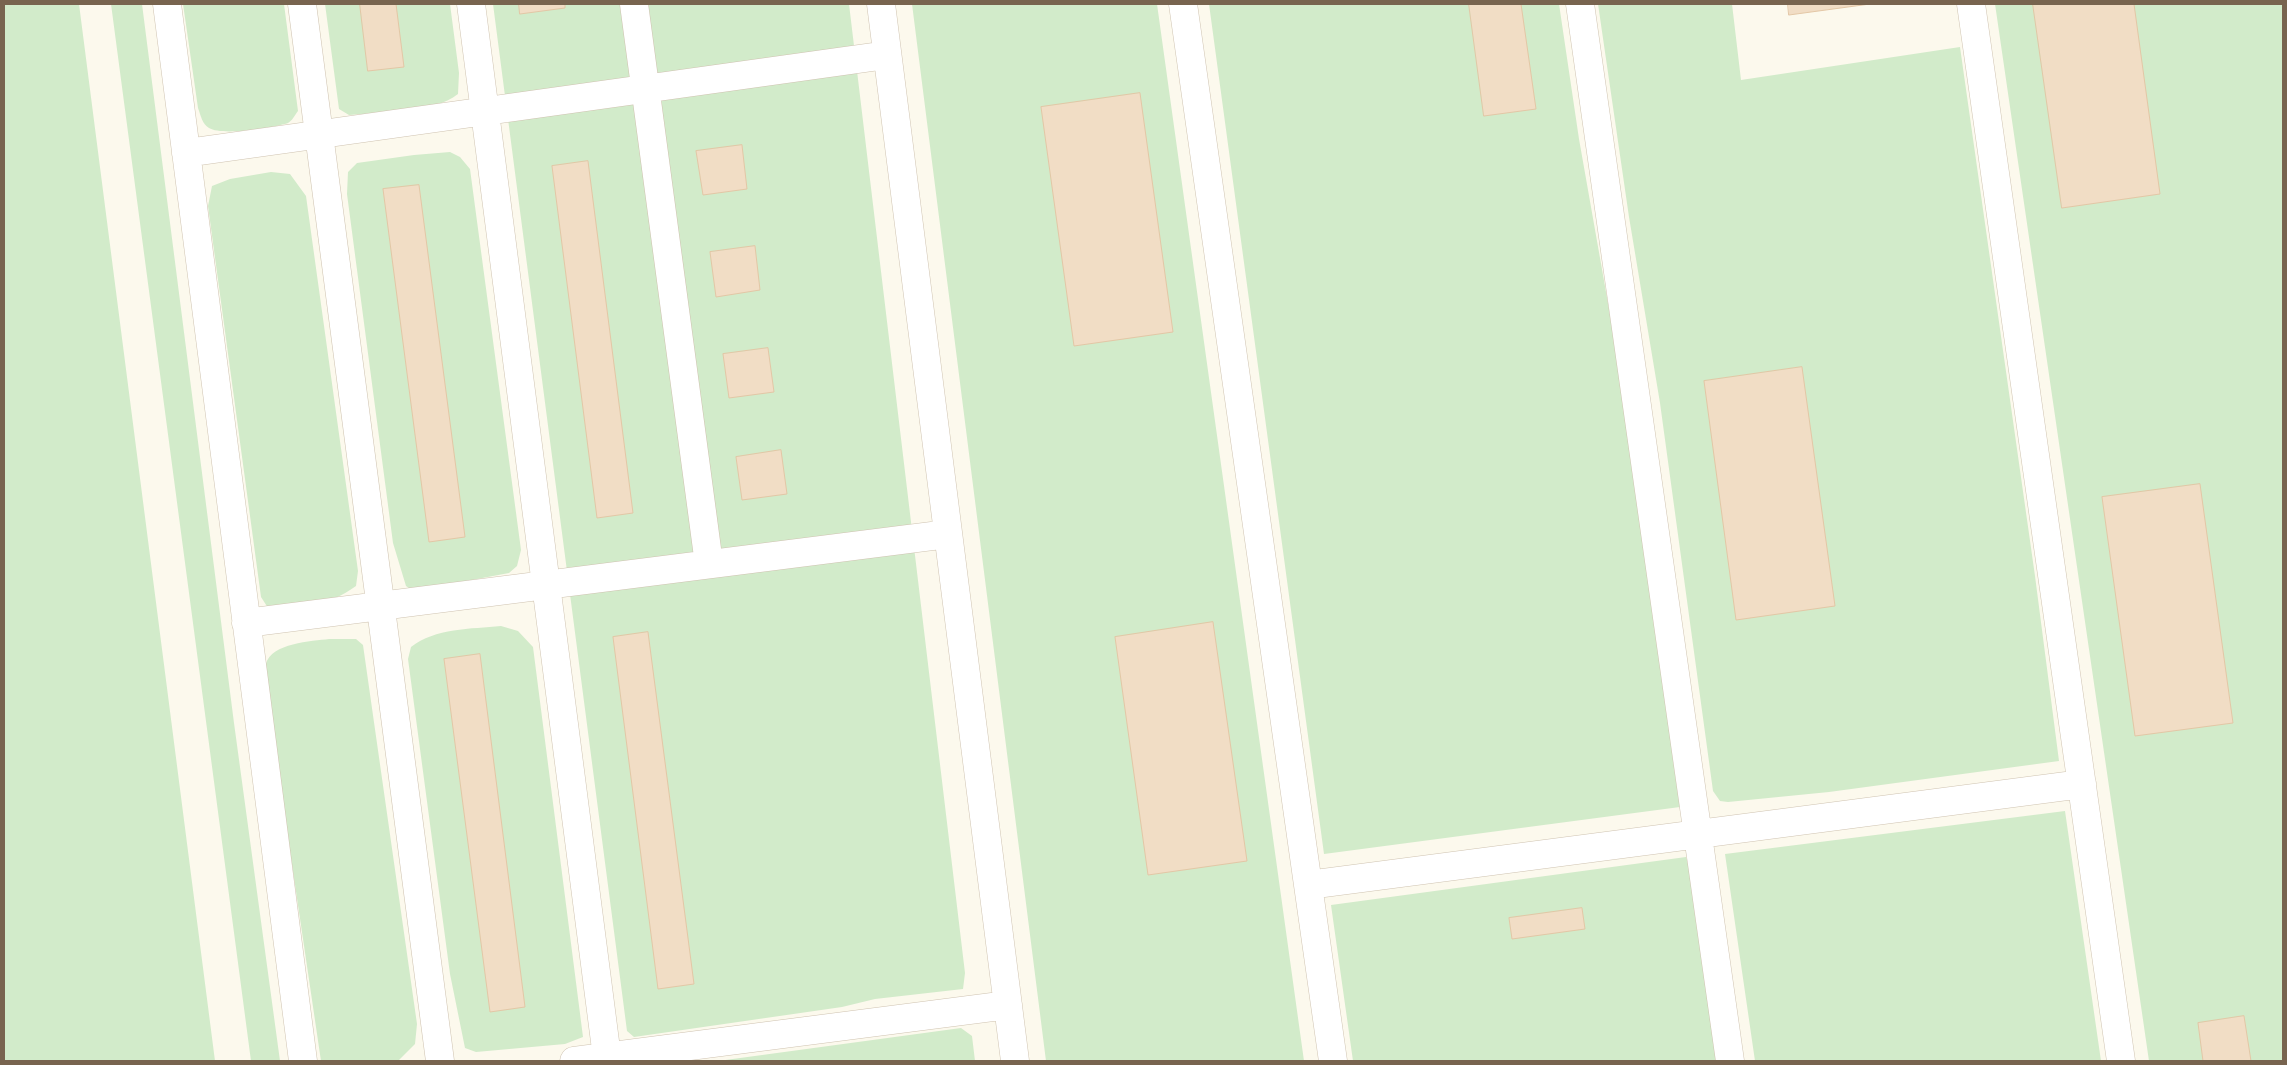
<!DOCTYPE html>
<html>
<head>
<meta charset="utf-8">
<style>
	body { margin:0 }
	#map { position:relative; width:2287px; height:1065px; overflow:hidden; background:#fcf9ed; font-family:"Work Sans",sans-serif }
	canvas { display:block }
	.frame { position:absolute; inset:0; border:5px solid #78644f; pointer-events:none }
</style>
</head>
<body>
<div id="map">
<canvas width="2287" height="1065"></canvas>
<div class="frame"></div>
</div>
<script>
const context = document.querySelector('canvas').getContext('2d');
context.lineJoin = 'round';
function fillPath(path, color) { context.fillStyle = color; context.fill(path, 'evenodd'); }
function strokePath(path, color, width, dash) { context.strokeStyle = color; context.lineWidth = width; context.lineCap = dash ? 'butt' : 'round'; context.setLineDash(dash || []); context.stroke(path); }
const green = new Path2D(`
	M4,4h75l136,1057h-211z
	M111,4h31l92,719 46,338h-29z
	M183,4h101l14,107c-3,4 -6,10 -10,12 -15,5 -66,13 -79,5 -7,-4 -8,-12 -11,-20z
	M325,4h125l9,69 -1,21c-25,20 -77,18 -109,21l-10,-6z
	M493,4h356l116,969 -2,16 -88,10 -33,8 -208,30 -7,-6z
	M912,4h245l147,1057h-258z
	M1209,4h350l20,135 33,187 68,481 -356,47z
	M1598,4h134l9,76 219,-33 75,529 24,185 -230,31 -101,10 -8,-1 -7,-10 -53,-388 -31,-186z
	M1995,4h288v1057h-134z
	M450,152l10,5 10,12 51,381 -4,16 -8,7 -96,18 -7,-5 -13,-43 -46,-349 1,-22 9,-9 57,-8z
	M271,172l19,2 16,22 52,375 -2,15c-28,20 -52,21 -86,25l-9,-14 -53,-391 4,-20 18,-7z
	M501,626l17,5 15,16 50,390 -18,7 -89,8 -11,-4 -15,-74 -42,-315 3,-12c24,-19 60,-18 90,-21z
	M329,639h27l7,6 54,379 -2,20 -17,17h-77l-55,-373c0,-7 -1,-16 0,-24 5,-21 46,-23 63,-25z
	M2065,811l36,250h-346l-30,-207z
	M1686,857l5,15 28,189h-366l-22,-156z
	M961,1028l11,8 3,25h-257z`);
const building = new Path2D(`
	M360,4h36l8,63 -36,4z
	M519,4h46v4l-45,6z
	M1469,4h52l15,105 -52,7z
	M1788,4h82l-81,11z
	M2033,4h101l26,190 -98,14z
	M1140,93l33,239 -99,14 -33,-239z
	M742,145l5,44 -44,6 -7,-44z
	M588,161l45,352 -36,5 -45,-352z
	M419,185l46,352 -36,5 -46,-353z
	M755,246l5,44 -44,7 -6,-45z
	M768,348l6,44 -45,6 -6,-44z
	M1802,367l33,239 -99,14 -32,-239z
	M781,450l6,44 -45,6 -6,-43z
	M2200,484l33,239 -98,13 -33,-239z
	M1213,622l34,239 -99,14 -33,-238z
	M648,632l46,352 -36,5 -45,-352z
	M480,654l45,353 -35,5 -46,-353z
	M1582,908l3,21 -73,10 -3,-21z
	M2244,1016l7,45h-48l-5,-38z`);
const minor = new Path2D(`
	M167,4l136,1057
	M302,4l138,1057
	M471,4l136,1053
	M634,4l75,560
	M881,4l134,1057
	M1183,4l150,1057
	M1580,4l150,1057
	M1971,4l150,1057
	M186,153l701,-98
	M246,623l702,-89
	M1308,885l774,-101
	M574,1061l434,-56`);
fillPath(green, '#d2ebca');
fillPath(building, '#f1ddc5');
strokePath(building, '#e3c7a6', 1);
strokePath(minor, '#cfc3b1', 29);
strokePath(minor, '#fff', 28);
</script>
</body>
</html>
